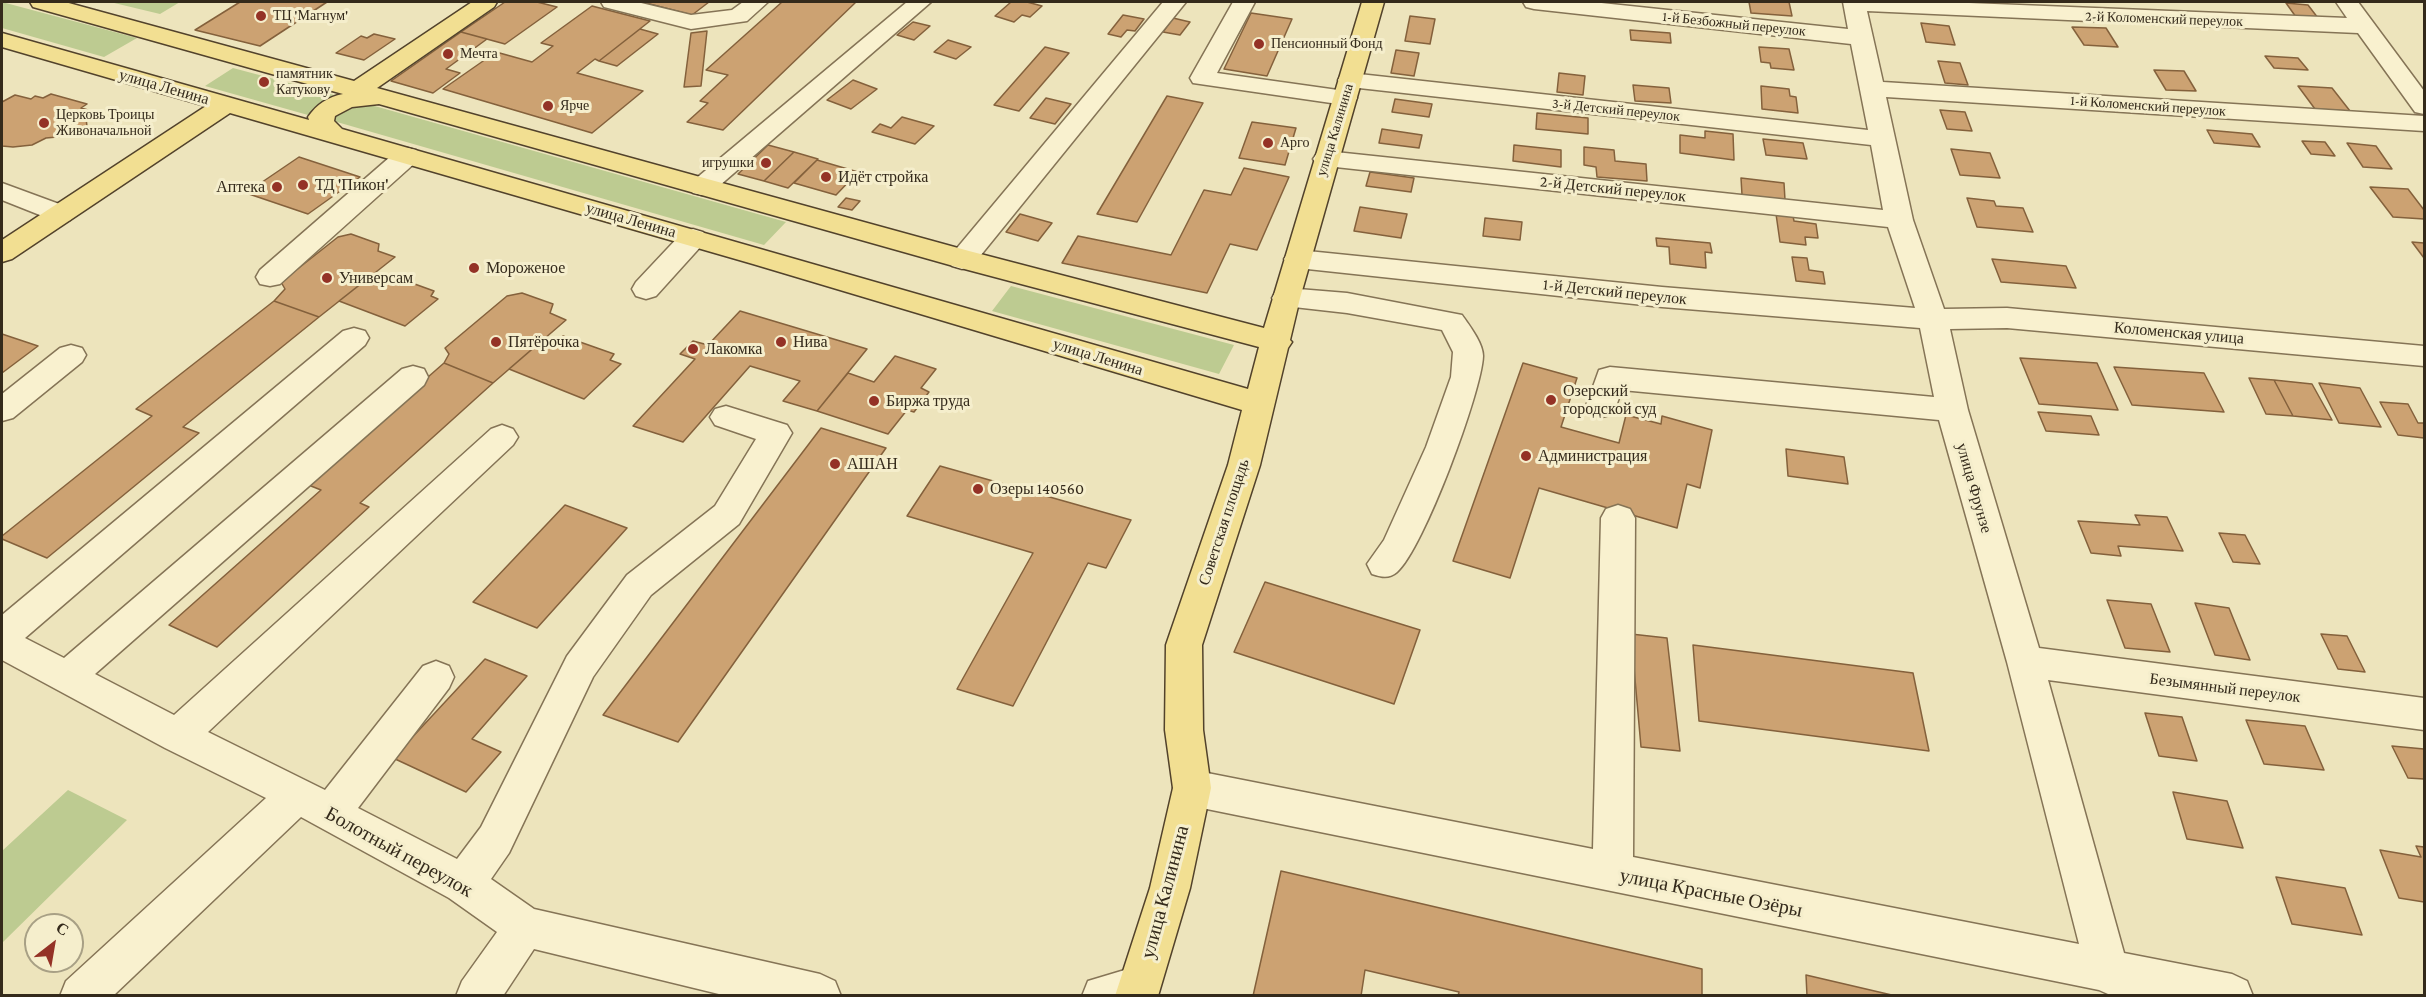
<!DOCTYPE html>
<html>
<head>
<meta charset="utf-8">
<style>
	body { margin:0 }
	#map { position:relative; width:2426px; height:997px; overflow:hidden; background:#ede4bc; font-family:"Crimson Pro",serif }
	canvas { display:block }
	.frame { position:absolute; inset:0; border:3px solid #342a1b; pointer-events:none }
	.north { position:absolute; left:24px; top:913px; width:60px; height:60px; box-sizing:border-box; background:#f5eecc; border:2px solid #a8a085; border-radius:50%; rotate:31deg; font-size:16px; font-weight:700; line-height:24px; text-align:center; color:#342a1b }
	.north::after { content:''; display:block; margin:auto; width:21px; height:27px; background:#943226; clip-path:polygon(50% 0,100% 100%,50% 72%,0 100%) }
</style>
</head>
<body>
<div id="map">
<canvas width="2426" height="997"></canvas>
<div class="frame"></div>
<div class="north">С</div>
</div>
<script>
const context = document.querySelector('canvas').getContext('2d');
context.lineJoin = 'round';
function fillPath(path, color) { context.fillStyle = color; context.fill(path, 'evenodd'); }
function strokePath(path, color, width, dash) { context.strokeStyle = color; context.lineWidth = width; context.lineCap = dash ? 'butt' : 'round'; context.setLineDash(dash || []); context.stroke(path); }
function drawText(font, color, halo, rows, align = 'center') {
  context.font = font + ' "Crimson Pro",serif'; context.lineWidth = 6; context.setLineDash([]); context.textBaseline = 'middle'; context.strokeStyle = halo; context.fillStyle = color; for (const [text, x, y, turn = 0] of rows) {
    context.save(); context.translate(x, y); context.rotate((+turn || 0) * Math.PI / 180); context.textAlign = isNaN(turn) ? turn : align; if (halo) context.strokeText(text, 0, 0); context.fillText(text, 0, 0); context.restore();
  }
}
const green = new Path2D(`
	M2,2l135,36 -33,19 -102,-29z
	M110,2h70l-20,12z
	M233,68l101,27 -26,20 -103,-29z
	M364,103l422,119 -22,23 -434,-125 2,-9z
	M1011,286l223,59 -15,29 -227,-63z
	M68,790l59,30 -125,123v-92z`);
const building = new Path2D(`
	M240,2h87l-67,44 -65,-16z
	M505,2h32l20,5 -52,37 -44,-12z
	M642,2h67l-17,13z
	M782,2h74l-133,128 -36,-8 21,-19 -8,-2 28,-26 -22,-5z
	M1011,2h16l15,4 -12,11 -8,-2 -8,7 -19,-6z
	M1749,2h40l3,14 -41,-3z
	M2286,3l22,2 10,13 -22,-1z
	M592,6l58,15 -51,40 -4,-2 -18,14 66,18 -51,42 -149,-44 53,-37 36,10 21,-16 -12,-3z
	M1251,13l41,6 -25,57 -43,-7z
	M1123,15l21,4 -9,12 -8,-1 -6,7 -13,-3z
	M1410,16l25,3 -5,25 -25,-3z
	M1173,18l17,4 -10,13 -17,-3z
	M913,22l17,4 -16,14 -17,-5z
	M1921,23l28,3 6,19 -29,-3z
	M2072,27l34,1 12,19 -34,-2z
	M640,29l18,5 -41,32 -18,-5z
	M1630,30l40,3 1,10 -40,-3z
	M707,31l-6,55 -17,1 7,-54z
	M461,32l26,7 -41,30 14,4 -27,20 -42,-12z
	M374,34l21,5 -31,21 -28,-7 25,-17 6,2z
	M948,40l23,7 -15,12 -22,-7z
	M1045,47l24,6 -50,58 -25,-6z
	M1759,47l30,2 5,21 -23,-2 -1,-5 -9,-1z
	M1396,50l23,3 -5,23 -23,-3z
	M2265,56l33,2 10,12 -34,-2z
	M1938,61l22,2 8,22 -23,-2z
	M2154,70l30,1 12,20 -30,-1z
	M1559,73l26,3 -2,19 -26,-3z
	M853,80l24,9 -26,20 -24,-9z
	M1633,85l36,3 2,15 -36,-2z
	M1761,86l28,3 1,7 6,1 2,16 -36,-4z
	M2298,86l34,2 18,23 -35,-2z
	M51,94l36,10 -6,4 7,2 -8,4 6,3 1,10 -19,9 -22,2 -14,7 -19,2 -11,-1v-44l13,-7 16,4 4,-3 8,2z
	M1167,96l36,7 -66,119 -40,-8z
	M1046,98l25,6 -16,20 -25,-6z
	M1395,99l37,5 -3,13 -37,-5z
	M1940,110l25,2 7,19 -25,-2z
	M1537,113l51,5v16l-52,-5z
	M902,117l32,9 -19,18 -43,-12 8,-8 11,4z
	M1252,122l44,6 -11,37 -46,-7z
	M1382,129l40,6 -3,13 -40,-5z
	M2207,130l45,4 8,13 -46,-4z
	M1705,131l28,3 1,26 -54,-7v-18l25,3z
	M1763,139l40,4 4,16 -41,-4z
	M2302,141l23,1 10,14 -24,-2z
	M2347,143l29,3 16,23 -29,-2z
	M768,145l26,7 -30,29 -26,-7z
	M1514,145l47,5v17l-48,-6z
	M1584,147l30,3 1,11 31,3 1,17 -50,-4 -1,-10 -12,-2z
	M1951,149l39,4 10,25 -40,-3z
	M794,152l24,7 -30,29 -24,-7z
	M299,157l61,20 -52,37 -62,-21z
	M817,160l41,12 -22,23 -42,-12z
	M1244,168l45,9 -32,73 -27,-6 -23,49 -145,-30 16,-27 93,19 33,-65 27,5z
	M1370,172l44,6 -3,14 -45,-6z
	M1741,178l43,5 1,17 -43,-5z
	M2370,187l38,2 16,21v9l-31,-2z
	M846,198l14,3 -8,9 -14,-3z
	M1967,198l27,3 2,5 27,2 10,24 -56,-5z
	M1360,207l47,7 -6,24 -47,-7z
	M1020,214l32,9 -14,18 -32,-9z
	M1776,214l17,2 1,5 22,3 2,14 -13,-1 1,8 -26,-3z
	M1485,218l37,4 -2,18 -37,-4z
	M351,234l28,10 -1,7 17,6 -76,60 -45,-16 11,-12 -4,-7 57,-45z
	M1656,238l54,5 2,10 -7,-1 1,16 -36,-4 -1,-17 -12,-1z
	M2412,242l12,1v15z
	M1792,257l15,1 2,12 14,2 2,12 -29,-3z
	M1992,259l74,7 10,22 -75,-6z
	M387,274l47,17 -3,5 7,3 -33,27 -66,-25 33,-26 8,3z
	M522,293l31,11 -3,9 16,7 -73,63 -49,-20 5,-9 -4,-6 62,-52z
	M274,301l45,16 -136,110 16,6 -152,125 -45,-19v-3l150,-120 -16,-7z
	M740,311l127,38 -50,62 -34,-10 17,-20 -50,-15 -67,76 -50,-16 62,-67 -15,-5 13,-13 15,4z
	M2,334l36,12 -36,27z
	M563,336l51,18 -4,6 11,4 -37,35 -75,-30 37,-32 10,4z
	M895,356l41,13 -15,19 8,4 -15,20 -7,-2 -19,24 -71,-23 31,-38 26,9z
	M2020,358l77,5 21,47 -79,-6z
	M444,363l49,20 -133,120 9,4 -152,140 -48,-22 152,-135 -15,-6z
	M1523,363l54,15 -16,49 58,16 7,-28 35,9 1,-8 50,14 -12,58 -13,-4 -10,44 -138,-40 -29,90 -57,-17z
	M2114,367l90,6 20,39 -92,-7z
	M2249,378l25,2 19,36 -27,-2z
	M2274,380l38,4 20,36 -39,-4z
	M2319,383l41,5 21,39 -42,-4z
	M2380,402l28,2 10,19h6v15l-26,-3z
	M2038,412l53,4 8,19 -53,-4z
	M821,428l65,20 -208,294 -75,-27z
	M1786,449l58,8 4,27 -60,-8z
	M940,466l191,54 -25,48 -18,-5 -75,143 -56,-17 76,-136 -126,-37z
	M565,505l62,23 -90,100 -64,-26z
	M2135,515l32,2 16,34 -65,-5 3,10 -30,-3 -13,-32 62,4z
	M2219,533l26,2 15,29 -27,-2z
	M1265,582l155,48 -26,74 -160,-52z
	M2107,600l44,4 19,48 -45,-4z
	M2195,603l34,5 21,52 -35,-5z
	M1631,634l36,4 13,113 -39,-4z
	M2321,634l26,2 18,36 -27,-3z
	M1693,645l220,28 16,78 -230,-30z
	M485,659l42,17 -55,63 29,13 -35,40 -73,-34z
	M2145,713l37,4 15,44 -38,-5z
	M2246,720l59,6 19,44 -60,-6z
	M2392,746l32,3v30l-16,-1z
	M2173,792l54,9 16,47 -56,-9z
	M2416,846l8,1v55l-25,-4 -19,-48 41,7z
	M1281,871l421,98v27h-244l1,-4 -94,-22 -4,26h-108z
	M2276,877l69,11 17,47 -70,-11z
	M1806,975l90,21h-89z`);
const minor = new Path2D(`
	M601,2h36l54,13 41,-5 11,-8h25l-21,19 -56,8 -87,-22z
	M907,2h24l-220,191 -9,2 -9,-2 -4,-6 4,-6z
	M1163,2h23l-214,264 -10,3 -10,-3 -4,-6 4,-6z
	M1233,2h22l-38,71 128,18 9,2 3,5 -3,5 -9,2 -152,-22 -3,-5z
	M1523,2h69l256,27 -5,-27h101l403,16 -11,-16h22l66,89v23l-9,-2 -57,-79 -491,-22 16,71 541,34v15l-538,-34 27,123 31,89 63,-1 417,38v20l-417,-38 -57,1 18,81 71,238 385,50v32l-376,-50 76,273 108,21 15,7 6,15 -145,-2 -9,-4 -907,-184 -14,-6 -5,-12 5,-12 14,-6 401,79 8,-331 5,-9 12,-4 12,4 5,9 -2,339 446,87 -72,-282 -68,-242 -317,-30 -9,24 -11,3 -11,-3 -5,-8 13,-36 11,-3 324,30 -14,-69 -258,-21 -364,-39 -10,-3 -4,-6 4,-6 10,-3 364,37 253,21 -27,-81 -571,-62 -4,-6 4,-6 9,-2 557,59 -12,-65 -521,-58 -9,-2 -3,-5 3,-5 9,-2 518,57 -17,-86 -317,-35 -8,-2z
	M407,148l9,2 4,6 -4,6 -136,122 -10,2 -10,-2 -4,-7 4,-7 138,-120z
	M2,183l68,25 4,6 -4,6 -10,3 -58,-23z
	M693,229l10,3 4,6 -4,6 -47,52 -10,3 -10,-3 -4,-7 4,-7 47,-50z
	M1286,288l61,5 115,22c7,10 21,28 21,41 -1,35 -60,194 -86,216 -8,7 -16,5 -25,2l-5,-10 17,-24 42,-93 25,-70 2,-25 -11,-22 -95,-17 -71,-8 -4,-7 4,-7z
	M354,328l11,3 4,7 -4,7 -340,293 39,20 338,-289 11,-3 11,3 4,8 -4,8 -329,289 79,41 317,-286 11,-4 11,4 5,8 -5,8 -305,287 117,58 98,-124 13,-5 13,5 5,11 -5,11 -91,120 99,51 24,-32 86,-171 60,-81 88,-69 41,-67 -41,-14 -5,-8 5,-8 11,-3 61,19 5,8 -53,91 -88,71 -58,82 -84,176 -18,26 43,30 286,65 15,7 6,15h-114l-193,-47 -31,47h-47l6,-15 35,-49 -48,-34 -148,-81 -188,179h-53l6,-15 200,-183 -101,-50 -163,-88v-45l341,-284z
	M71,345l11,3 4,7 -4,7 -69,56 -11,3v-27l58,-46z
	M1138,966l15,6 7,15 -4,9h-74l6,-15z`);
const major = new Path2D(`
	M30,2h35l289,79 118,-79h25l-3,5 -117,81 592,163 295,77 98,-326h22l-84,296 -10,42 2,2 -4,6 -28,117 -58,180 1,85 8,58 -21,100 -32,108h-43l35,-108 23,-100 -8,-58 1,-85 62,-180 14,-55 -489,-146 -523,-151 -218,146 -10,3v-22l204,-134 -204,-59v-14l307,87 -1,-3c9,-13 20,-20 35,-23l-310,-87zM379,104l578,163 302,80 -11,42 -906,-260 -8,-8 1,-5 17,-9z`);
const markers = [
	[261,16,6,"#943226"],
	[1259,44,6,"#943226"],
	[448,54,6,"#943226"],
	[264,82,6,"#943226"],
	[548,106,6,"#943226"],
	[44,123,6,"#943226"],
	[1268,143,6,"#943226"],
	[766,163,6,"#943226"],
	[826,177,6,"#943226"],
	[303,185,6,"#943226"],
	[277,187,6,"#943226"],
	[474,268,6,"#943226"],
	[327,278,6,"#943226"],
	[496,342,6,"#943226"],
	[781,342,6,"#943226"],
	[693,349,6,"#943226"],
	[1551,400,6,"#943226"],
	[874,401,6,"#943226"],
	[1526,456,6,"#943226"],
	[835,464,6,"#943226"],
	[978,489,6,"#943226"]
];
const farPoinames = [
	["ТЦ 'Магнум'",273,16],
	["Пенсионный Фонд",1271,44],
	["Мечта",460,54],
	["памятник",276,74],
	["Катукову",276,90],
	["Ярче",560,106],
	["Церковь Троицы",56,115],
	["Живоначальной",56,131],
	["Арго",1280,143],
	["игрушки",754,163,"right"]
];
const farStreetnames = [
	["2-й Коломенский переулок",2164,19,2],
	["1-й Безбожный переулок",1734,24,6],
	["1-й Коломенский переулок",2148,106,4],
	["3-й Детский переулок",1616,110,6],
	["улица Калинина",1335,130,-73]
];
const streetNames = [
	["улица Ленина",164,87,16],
	["2-й Детский переулок",1613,189,6],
	["улица Ленина",631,220,16],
	["1-й Детский переулок",1615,292,6],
	["Коломенская улица",2179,333,5],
	["улица Ленина",1098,357,17],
	["улица Фрунзе",1974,488,74],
	["Советская площадь",1224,522,-72],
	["Безымянный переулок",2225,688,7]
];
const poiNames = [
	["Идёт стройка",838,177],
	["ТД 'Пикон'",315,185],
	["Аптека",265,187,"right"],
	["Мороженое",486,268],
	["Универсам",339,278],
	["Пятёрочка",508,342],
	["Нива",793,342],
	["Лакомка",705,349],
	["Озерский",1563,391],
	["городской суд",1563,409],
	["Биржа труда",886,401],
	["Администрация",1538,456],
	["АШАН",847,464],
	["Озеры 140560",990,489]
];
const nearStreetnames = [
	["Болотный переулок",399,852,29],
	["улица Калинина",1165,892,-75],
	["улица Красные Озёры",1711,893,11]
];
fillPath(green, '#bdcb91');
fillPath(building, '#cca272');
strokePath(building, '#84613c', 1.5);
strokePath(minor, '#857456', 3);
strokePath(major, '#52422b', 3);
fillPath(minor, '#f9f1cf');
fillPath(major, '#f2df92');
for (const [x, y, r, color] of markers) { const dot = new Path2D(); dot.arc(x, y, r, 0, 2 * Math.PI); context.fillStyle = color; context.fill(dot); strokePath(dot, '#f5eecc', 2); }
drawText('14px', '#342a1b', '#f5eecc', farPoinames, 'left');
drawText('14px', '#342a1b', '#f5eecc', farStreetnames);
drawText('16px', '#342a1b', '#f5eecc', streetNames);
drawText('16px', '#342a1b', '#f5eecc', poiNames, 'left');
drawText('20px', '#342a1b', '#f5eecc', nearStreetnames);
</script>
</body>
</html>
